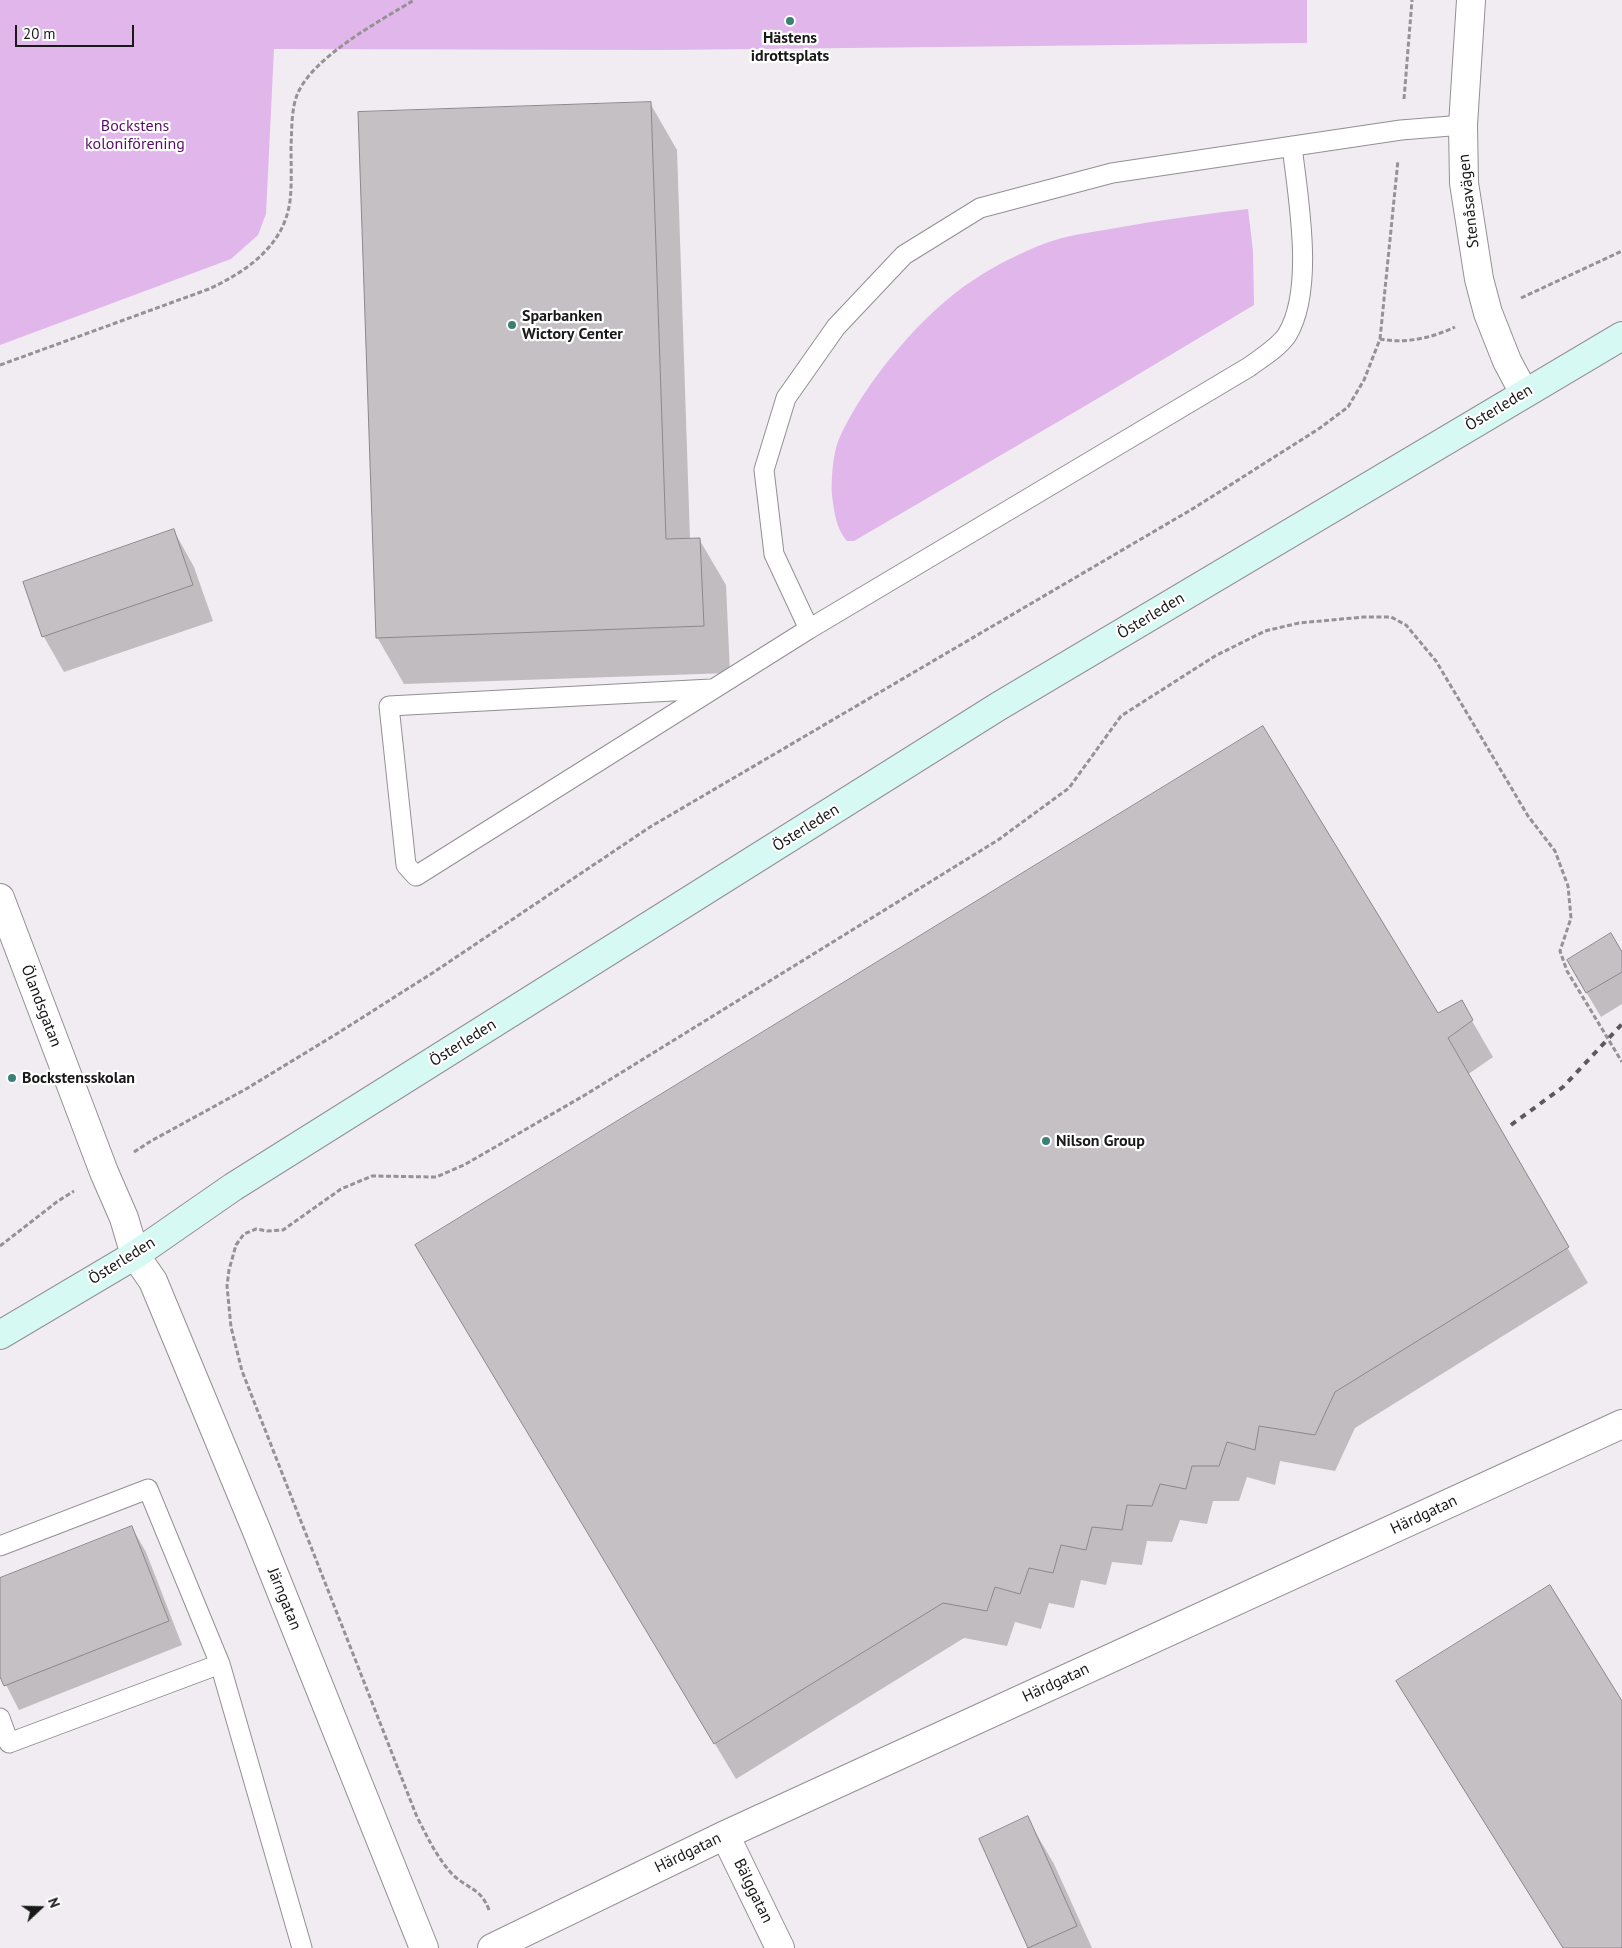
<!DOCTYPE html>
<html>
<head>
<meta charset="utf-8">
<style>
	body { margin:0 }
	#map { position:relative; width:1622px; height:1948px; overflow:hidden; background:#f0ecf1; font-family:"PT Sans",sans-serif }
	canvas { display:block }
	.north { position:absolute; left:15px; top:1883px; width:50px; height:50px; -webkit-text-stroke:4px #fff; paint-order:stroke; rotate:69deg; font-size:14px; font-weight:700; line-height:20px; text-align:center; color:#1a191a }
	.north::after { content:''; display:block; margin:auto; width:18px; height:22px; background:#1a191a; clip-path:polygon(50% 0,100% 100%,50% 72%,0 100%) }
	.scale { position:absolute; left:15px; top:25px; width:119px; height:22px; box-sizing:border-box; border:2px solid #1a191a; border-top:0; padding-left:6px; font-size:15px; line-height:18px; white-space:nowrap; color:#1a191a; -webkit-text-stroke:4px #fff; paint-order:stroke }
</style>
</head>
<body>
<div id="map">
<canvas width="1622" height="1948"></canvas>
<div class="north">N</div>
<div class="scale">20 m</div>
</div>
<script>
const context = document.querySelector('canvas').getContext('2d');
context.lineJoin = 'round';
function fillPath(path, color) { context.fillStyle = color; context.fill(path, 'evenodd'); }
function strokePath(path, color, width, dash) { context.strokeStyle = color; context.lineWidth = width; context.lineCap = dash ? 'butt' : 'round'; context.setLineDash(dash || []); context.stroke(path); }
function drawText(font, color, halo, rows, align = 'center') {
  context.font = font + ' "PT Sans",sans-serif'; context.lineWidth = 4.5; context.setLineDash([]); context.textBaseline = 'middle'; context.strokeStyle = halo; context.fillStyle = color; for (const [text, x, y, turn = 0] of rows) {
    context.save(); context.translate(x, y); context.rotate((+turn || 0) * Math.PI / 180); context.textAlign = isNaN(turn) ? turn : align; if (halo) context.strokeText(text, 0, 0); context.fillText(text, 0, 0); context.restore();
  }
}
const green = new Path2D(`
	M0,0h1307v43l-644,7 -389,-1 -8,165 -8,21 -27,24 -231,86z
	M1248,209l5,42 1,54 -152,91 -248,145h-7c-11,-12 -13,-30 -15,-46 -1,-15 1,-42 7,-56 25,-56 84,-127 136,-160 21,-14 47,-27 71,-36 22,-8 47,-11 70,-15 44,-8 88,-14 132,-19z`);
const shadow = new Path2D(`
	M650,103l27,47 13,389h9l27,46 4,88 -326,11 -27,-47z
	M174,531l20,36 19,54 -149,51 -20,-35 -19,-55z
	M1622,954v50l-21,13 -19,-32z
	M1461,1002l32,55 -26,18 121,208 -233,145 -20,43 -55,-10 -5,24 -28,-8 -8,24h-26l-6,23 -27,-4 -8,22 -25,-1 -5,24 -30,-3 -6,23 -25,-5 -7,28 -25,-5 -8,26 -26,-7 -8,24 -43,-8 -228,141 -298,-498 1000,-266z
	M132,1528l14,24 36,93 -163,65 -19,-37v-93z
	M1027,1818l27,46 38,84h-63l-49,-109z`);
const building = new Path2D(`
	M651,102l15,437 34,-1 4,88 -328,12 -18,-526z
	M174,529l19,56 -151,52 -19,-55z
	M1263,726l175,287 24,-13 11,20 -25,18 121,209 -234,145 -20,43 -56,-9 -4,24 -28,-8 -8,24h-27l-6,23 -26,-5 -8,22 -25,-1 -5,25 -30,-3 -6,23 -25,-5 -8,28 -24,-5 -9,26 -25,-7 -8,24 -44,-8 -229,141 -299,-499z
	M1611,933l11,19v20l-36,21 -19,-33z
	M132,1526l37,95 -165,65 -4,-9v-99z
	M1550,1585l72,116v247h-59l-167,-267z
	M1028,1816l49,110 -49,22 -49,-109z`);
const path = new Path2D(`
	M1404,99l8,-99
	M1521,298l101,-47
	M1380,339l18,-179
	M0,365l209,-76c38,-18 75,-43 81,-88 2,-18 1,-36 1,-54 1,-17 0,-36 6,-52 15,-38 83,-74 117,-95
	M134,1152l17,-11 95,-52 92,-56 96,-61 216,-145 544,-319 126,-80 28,-21 16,-27 16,-41c25,5 52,-1 75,-12
	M0,1246l58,-45 16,-10
	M489,1910c-8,-22 -21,-21 -36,-35 -16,-17 -25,-37 -36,-58l-175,-446 -11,-44 -4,-41 2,-16 7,-25 8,-11 12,-5 11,2 16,-1 58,-41 31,-13 64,1 28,-12 121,-70 413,-255 71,-52 52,-72 94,-60 50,-25 34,-8 65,-6h27l15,8 30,36 92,155 27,35 13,35 3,32 -11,33 7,20 55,91`);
const lane = new Path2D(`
	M809,629l-35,-75 -10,-84 22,-72 50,-71 68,-72 76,-47 132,-35 289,-43 62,-5
	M711,689l-322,17 17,159 10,11 393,-247 440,-262c12,-9 29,-19 38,-32 28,-46 11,-137 5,-189
	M0,1546l148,-57 72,175 82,284
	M0,1718l9,25 211,-79`);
const street = new Path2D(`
	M1471,0l-8,125 1,58 15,96 9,34 19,48 17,32
	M0,898l104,274 20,46 11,37 18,26 103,248 168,419
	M725,1835l55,113
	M492,1948l233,-113 897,-411`);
const secondary = new Path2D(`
	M0,1335l135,-80 98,-68 766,-481 623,-370`);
const rail = new Path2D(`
	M1511,1125l52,-38 59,-63`);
const markers = [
	[790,21,5,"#3b8074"],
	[512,325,5,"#3b8074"],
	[12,1078,5,"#3b8074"],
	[1046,1141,5,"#3b8074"]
];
const poiNames = [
	["Hästens",790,38,"center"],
	["idrottsplats",790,56,"center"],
	["Sparbanken",522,316],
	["Wictory Center",522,334],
	["Bockstensskolan",22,1078],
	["Nilson Group",1056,1141]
];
const parkNames = [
	["Bockstens",135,126],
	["koloniförening",135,144]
];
const streetNames = [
	["Stenåsavägen",1469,201,-96],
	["Österleden",1499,408,-31],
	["Österleden",1151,616,-31],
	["Österleden",806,828,-32],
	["Ölandsgatan",41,1006,69],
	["Österleden",463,1043,-32],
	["Österleden",122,1261,-32],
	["Härdgatan",1424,1515,-25],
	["Järngatan",284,1599,68],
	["Härdgatan",1056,1683,-25],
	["Härdgatan",688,1853,-26],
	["Bälggatan",753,1891,64]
];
fillPath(green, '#e1b6eb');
fillPath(shadow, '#0003');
fillPath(building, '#c4c0c4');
strokePath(building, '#8b878c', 1);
strokePath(lane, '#938f93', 21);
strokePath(street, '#938f93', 30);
strokePath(secondary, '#938f93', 30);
strokePath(path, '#949295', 3, [5, 2.5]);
strokePath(lane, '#fff', 19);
strokePath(street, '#fff', 28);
strokePath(secondary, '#d7f9f3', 28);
strokePath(rail, '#5b595c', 4, [6, 6]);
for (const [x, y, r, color] of markers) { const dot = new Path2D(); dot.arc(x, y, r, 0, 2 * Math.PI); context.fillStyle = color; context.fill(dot); strokePath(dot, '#fff', 2); }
drawText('bold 16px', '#1a191a', '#fff', poiNames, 'left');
drawText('16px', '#5b0c6b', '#fff', parkNames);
drawText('16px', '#1a191a', '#fff', streetNames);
</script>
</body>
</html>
